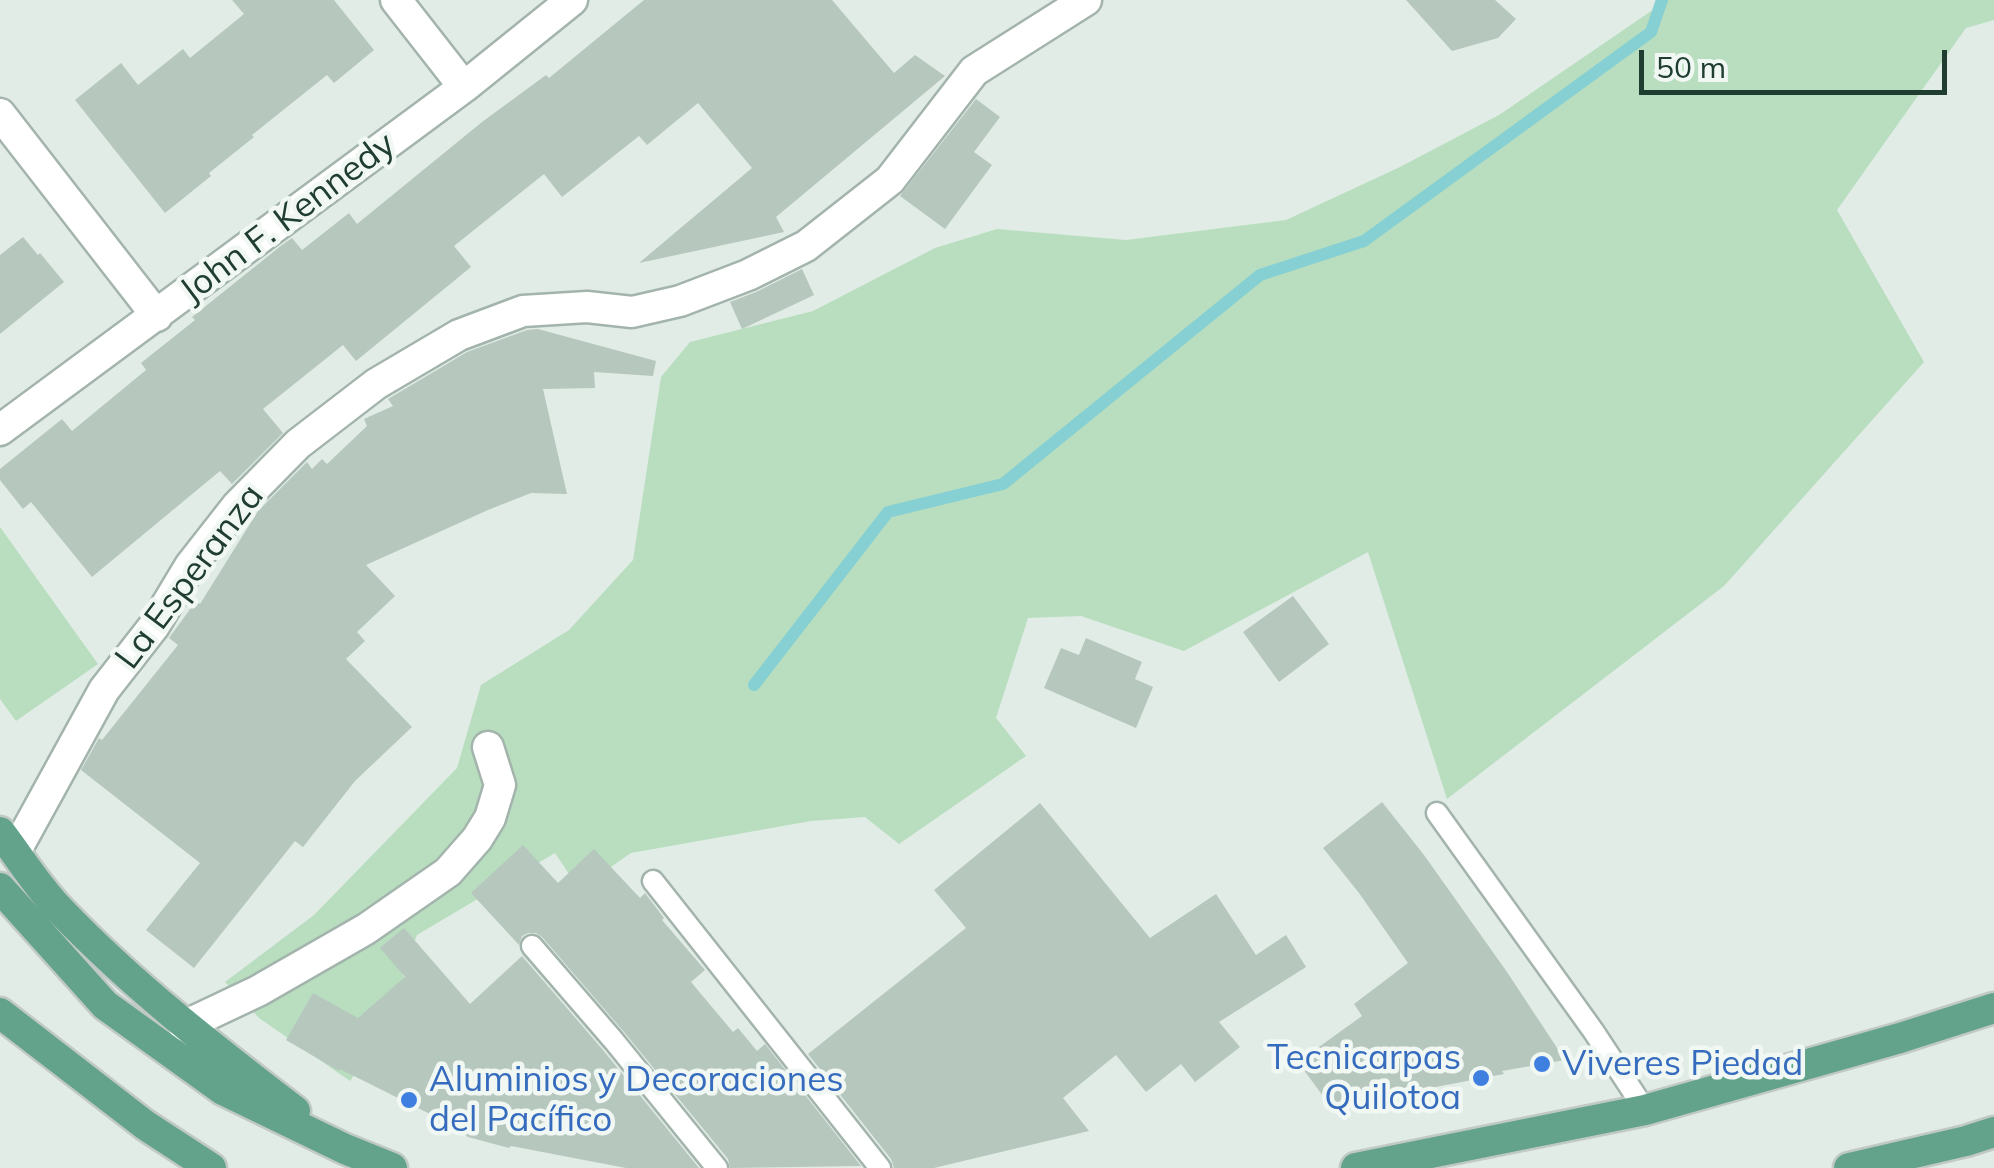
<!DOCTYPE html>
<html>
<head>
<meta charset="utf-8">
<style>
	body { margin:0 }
	#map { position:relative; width:1994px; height:1168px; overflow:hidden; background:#e1ece6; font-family:Mulish,sans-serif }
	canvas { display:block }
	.scale { position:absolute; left:1639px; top:50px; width:308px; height:45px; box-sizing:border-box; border:5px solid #203d32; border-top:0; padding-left:12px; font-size:30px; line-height:35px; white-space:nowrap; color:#203d32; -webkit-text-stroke:8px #f1f8f4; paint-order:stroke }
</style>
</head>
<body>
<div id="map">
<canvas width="1994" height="1168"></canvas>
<div class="scale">50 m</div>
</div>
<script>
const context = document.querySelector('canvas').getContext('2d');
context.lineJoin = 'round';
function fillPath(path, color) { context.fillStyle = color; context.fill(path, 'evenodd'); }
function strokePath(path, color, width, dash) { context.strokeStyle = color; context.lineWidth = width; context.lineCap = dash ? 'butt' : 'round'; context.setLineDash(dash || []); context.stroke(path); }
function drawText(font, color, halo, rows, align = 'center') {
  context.font = font + ' Mulish,sans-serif'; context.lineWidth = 9; context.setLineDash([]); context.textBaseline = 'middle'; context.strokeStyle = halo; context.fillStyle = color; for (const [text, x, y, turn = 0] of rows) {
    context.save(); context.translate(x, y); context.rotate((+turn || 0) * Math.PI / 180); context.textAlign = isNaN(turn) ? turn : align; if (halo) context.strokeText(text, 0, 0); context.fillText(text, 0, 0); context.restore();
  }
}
const green = new Path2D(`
	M1659,0h335v20l-28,8 -129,182 87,152 -200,224 -277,213 -79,-247 -184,99 -103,-35 -53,2 -32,100 30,38 -127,88 -34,-27 -54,4 -180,32 -52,36 -24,-36 -138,82 -15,38 13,27 -30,29 -35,52 -91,-63 -34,-36 89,-67 143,-147 24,-83 88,-55 64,-70 28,-183 29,-35 123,-31 122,-63 62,-19 129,11 160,-20 114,-53 99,-52 161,-110z
	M0,527l98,137 -82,57 -16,-22z`);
const stream = new Path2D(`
	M754,685l134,-173 115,-28 257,-209 104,-34 287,-209 11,-32`);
const building = new Path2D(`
	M232,0h102l40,50 -40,33 -7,-8 -75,60 2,2 -45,36 2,3 -46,37 -90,-113 46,-37 17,22 45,-36 7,9 54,-44z
	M644,0h188l62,73 21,-18 30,21 -169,141 8,15 -145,31 113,-95 -54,-65 -51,42 -8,-9 -77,61 -18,-23 -90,72 17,21 -115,94 -13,-16 -80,64 20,24 -51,51 -12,-13 -128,106 -61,-75 -8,7 -23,-29v-11l62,-50 10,12 74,-61 -5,-7 54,-43 -3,-3 90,-72 10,-7 10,12 47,-37 8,11 125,-102 64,-47 3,3z
	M1406,0h89l21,19 -18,19 -46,13z
	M976,99l24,18 -26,35 18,13 -47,64 -45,-33z
	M23,237l15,18 2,-2 24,29 -64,52v-79z
	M802,269l12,26 -72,34 -12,-27 26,-10z
	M538,329l118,32 -3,15 -59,-4 1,16 -52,1 24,105 -36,-1 -43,17 -122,55 29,31 -38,36 8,9 -19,18 66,68 -57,54 -52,66 -8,-6 -101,127 -48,-38 54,-67 -119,-93 18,-32 3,2 76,-95 -9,-7 27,-37 4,3 58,-93 49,-49 5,7 10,-10 5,5 40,-38 -3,-7 29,-13 -5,-7 79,-47 60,-22z
	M1293,596l36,48 -50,38 -36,-50z
	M1086,638l56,24 -7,17 18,8 -17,41 -92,-40 17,-40 18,7z
	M1382,802l42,53 83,117 58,88 -63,11 2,3 -95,18 1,2 -79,13 -33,-45 64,-46 -8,-12 54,-41 -49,-70 -36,-45z
	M1040,803l110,135 66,-44 40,61 30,-20 20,32 -87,55 21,25 -45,35 -14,-18 -35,28 -30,-37 -53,43 26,33 -155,37h-40l-3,-9 -83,-105 158,-126 -32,-38z
	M523,845l35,38 36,-34 46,49 5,-5 19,25 -2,2 43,50 -14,12 42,50 5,-4 19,23 8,-7 96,122 -131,2 -2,-9 -104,-127 -82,-95 -6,-4h-8l-6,3 -3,9 -48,-52z
	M404,928l66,76 52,-48 81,94 96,118h-73l-115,-22 -2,2 -41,-11 -10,-9 -118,-59 -1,2 -53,-31 27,-47 45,25 47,-41 -25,-29z`);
const service = new Path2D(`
	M1437,813l157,219 51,78
	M653,881l227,287
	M532,946l82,95 103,127`);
const minor = new Path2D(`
	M396,0l68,87
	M0,114l157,202
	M0,430l464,-343 108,-87
	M15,852l89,-162 50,-64 36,-60 47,-60 61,-62 78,-60 83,-49 64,-24 64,-4 45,5 48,-11 68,-26 58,-29 84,-66 84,-109 112,-71
	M184,1026l74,-35 108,-62 82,-57 29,-33 13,-21 10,-33 -12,-38`);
const primary = new Path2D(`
	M0,832c20,26 38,56 61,79 72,75 152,137 234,200
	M0,888l105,117 118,85 122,59 47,19
	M0,1013l145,112 66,43
	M1356,1168l289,-58 255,-72 94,-30
	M1849,1168l117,-27 28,-9`);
const markers = [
	[1542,1064,10,"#3f7fe0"],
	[1481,1078,10,"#3f7fe0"],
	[409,1100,10,"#3f7fe0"]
];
const streetNames = [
	["John F. Kennedy",288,218,-37],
	["La Esperanza",190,577,-53]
];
const shopNames = [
	["Tecnicarpas",1461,1058,"right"],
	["Quilotoa",1461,1098,"right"],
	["Viveres Piedad",1562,1064],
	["Aluminios y Decoraciones",429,1080],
	["del Pacífico",429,1120]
];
fillPath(green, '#b8debf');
strokePath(stream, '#86d0d3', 12);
fillPath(building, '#b6c7be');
strokePath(service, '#a3b4ac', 25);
strokePath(minor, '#a3b4ac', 35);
strokePath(primary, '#c1c9c6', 35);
strokePath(service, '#fff', 20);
strokePath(minor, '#fff', 30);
strokePath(primary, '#63a38c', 30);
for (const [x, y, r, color] of markers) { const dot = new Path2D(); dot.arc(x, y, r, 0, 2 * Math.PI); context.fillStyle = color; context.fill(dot); strokePath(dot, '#f1f8f4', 4); }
drawText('35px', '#203d32', '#f1f8f4', streetNames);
drawText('35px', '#366cbe', '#f1f8f4', shopNames, 'left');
</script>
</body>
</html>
